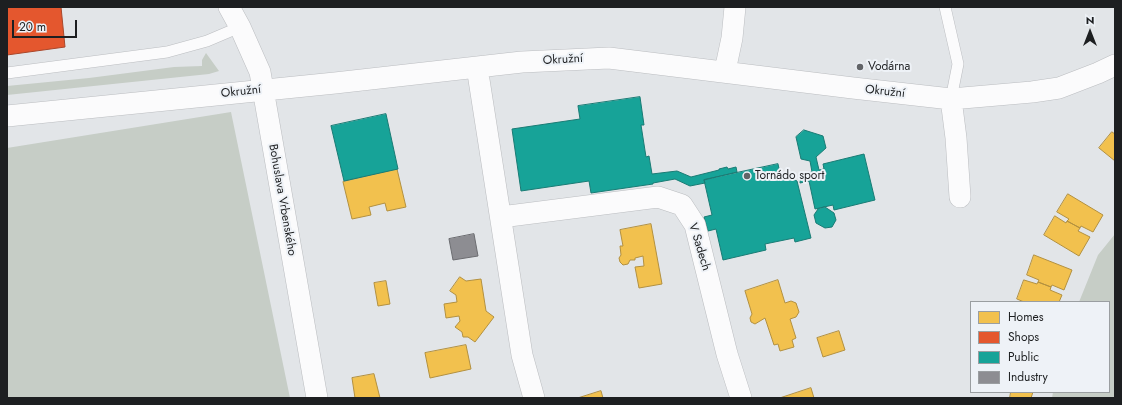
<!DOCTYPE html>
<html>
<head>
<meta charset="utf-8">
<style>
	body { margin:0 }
	#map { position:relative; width:1122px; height:405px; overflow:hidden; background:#e2e5e8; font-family:Jost,sans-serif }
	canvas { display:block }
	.frame { position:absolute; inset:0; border:8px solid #1d1f21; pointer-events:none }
	.legend { position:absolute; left:970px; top:301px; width:140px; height:92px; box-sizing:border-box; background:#eef2f7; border:1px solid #9a9ea1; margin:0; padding:5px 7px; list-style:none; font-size:12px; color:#1d1f21 }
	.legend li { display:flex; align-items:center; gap:8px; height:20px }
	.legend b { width:20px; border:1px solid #9a9ea1 }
	.north { position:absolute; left:1070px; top:12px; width:40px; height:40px; -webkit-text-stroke:3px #eef2f7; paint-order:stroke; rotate:0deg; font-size:11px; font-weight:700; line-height:16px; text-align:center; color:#1d1f21 }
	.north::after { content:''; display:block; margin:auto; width:14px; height:18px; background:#1d1f21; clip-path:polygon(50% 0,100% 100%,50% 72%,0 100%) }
	.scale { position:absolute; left:12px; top:20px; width:65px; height:18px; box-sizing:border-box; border:2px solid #1d1f21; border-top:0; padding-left:5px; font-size:12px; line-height:14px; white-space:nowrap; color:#1d1f21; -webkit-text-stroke:3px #eef2f7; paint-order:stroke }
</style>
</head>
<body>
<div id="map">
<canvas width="1122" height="405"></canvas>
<div class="frame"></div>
<ul class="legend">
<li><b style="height:11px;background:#f2c14e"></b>Homes</li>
<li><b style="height:11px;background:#e4572e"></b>Shops</li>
<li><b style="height:11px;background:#17a398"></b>Public</li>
<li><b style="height:11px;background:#8d8d92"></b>Industry</li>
</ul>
<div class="north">N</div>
<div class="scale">20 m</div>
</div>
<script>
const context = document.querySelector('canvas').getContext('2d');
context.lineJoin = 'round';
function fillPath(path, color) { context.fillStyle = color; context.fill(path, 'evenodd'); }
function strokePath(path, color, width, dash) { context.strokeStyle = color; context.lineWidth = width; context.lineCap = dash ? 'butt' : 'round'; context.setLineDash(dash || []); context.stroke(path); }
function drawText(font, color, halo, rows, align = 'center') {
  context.font = font + ' Jost,sans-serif'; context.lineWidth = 4; context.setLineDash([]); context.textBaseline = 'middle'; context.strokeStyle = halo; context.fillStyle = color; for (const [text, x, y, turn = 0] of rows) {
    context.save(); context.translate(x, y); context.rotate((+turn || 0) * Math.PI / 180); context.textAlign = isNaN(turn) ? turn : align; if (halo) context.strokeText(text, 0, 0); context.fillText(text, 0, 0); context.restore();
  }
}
const green = new Path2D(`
	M206,53l13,18 -10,3 -202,21v-9l82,-8 85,-11 28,-1v-6z
	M231,112l59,286h-283v-250z
	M1115,234v164h-63l1,-6h56v-90h-30l19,-47z`);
const homes = new Path2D(`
	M1112,132l3,2v27l-16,-13z
	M397,169l9,38 -19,4 -2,-8 -16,4 2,8 -19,4 -9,-37z
	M1068,194l35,21 -10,17 -12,-6 -1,2 -13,-7 2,-2 -12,-7z
	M1055,216l11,7 1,-2 13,7 -2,3 12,6 -11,19 -35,-21z
	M651,224l11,60 -23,4 -4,-21 9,-1 -1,-10 -8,2v2h-5l-2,4 -5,1 -3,-3 -1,-4 2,-3 -1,-9h3l-3,-16z
	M1034,255l38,15 -8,20 -12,-5 -1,2 -13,-5 1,-2 -12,-5z
	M460,277l6,4 15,-2 5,32 8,6 -19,25 -7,-5h-5l-1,-5 -7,-5 5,-6 -1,-5 -13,2 -2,-14 13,-2 -1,-7 -6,-4z
	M778,280l7,23 6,-2 5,2 3,9 -3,5 -6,2 6,19 -4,2 2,7 -14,4 -2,-7 -4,1 -9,-27 -10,6 -4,-2 -1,-4 2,-4 -7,-23z
	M1024,280l13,4 1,-2 13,5 -1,3 12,5 -3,7h-35l-7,-3z
	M386,281l4,23 -12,2 -4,-23z
	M839,331l6,19 -22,7 -6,-19z
	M466,345l5,24 -41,9 -5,-25z
	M374,374l6,24h-25l-3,-20z
	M811,388l3,10h-34z
	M601,391l2,7h-25z
	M1011,392h22l-2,6h-21z`);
const shops = new Path2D(`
	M7,7h54l4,40 -58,8z`);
const public = new Path2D(`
	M640,97l4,28h-3l5,32 3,-1 3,18 25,-3 14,6 28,-7v-1l8,-2 1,2 8,-2 1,5 -33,8 1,3 -15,3 -15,-7 -22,4v1l-62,9 -2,-12 -68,10 -9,-62 68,-10 -2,-13z
	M386,114l12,55 -54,12 -13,-55z
	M804,130l19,6 3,12 -10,9 3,13 5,-1 -1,-5 41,-10 11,46 -41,10 -1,-5 -18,4 -6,-28 -9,2 1,-8 11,-3 -2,-11 -9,-2 -5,-22z
	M778,164l2,9 17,8 14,57 -16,4 -1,-4 -29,6 1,6 -43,10 -7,-31 -8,2 -4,-14 8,-2 -8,-35z
	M825,207l9,6 2,7 -4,7 -7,1 -9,-5 -2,-8 4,-6z`);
const industry = new Path2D(`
	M474,234l4,22 -25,4 -4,-21z`);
const service = new Path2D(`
	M945,7l13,57 -7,35
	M7,73l160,-21 40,-11 33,-14`);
const minor = new Path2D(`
	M229,7l11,20 20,45 57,326
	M477,67l45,288 12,43
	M725,71l7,-33 3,-31
	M951,99l5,39 4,59
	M7,116l328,-33 187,-21 87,-4 244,30 98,11 81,-7 27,-4 39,-15 17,-8
	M501,217l157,-20 24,8 13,20 32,129 14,44`);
const markers = [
	[860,67,4,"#626467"],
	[747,176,4,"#626467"]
];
const streetNames = [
	["Okružní",563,60,-3],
	["Okružní",241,92,-6],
	["Okružní",885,92,6],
	["Bohuslava Vrbenského",282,200,80],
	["V Sadech",699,247,73]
];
const poiNames = [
	["Vodárna",868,67],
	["Tornádo sport",755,176]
];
fillPath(green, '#c6cdc6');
fillPath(homes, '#f2c14e');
strokePath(homes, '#b29040', 1);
fillPath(shops, '#e4572e');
strokePath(shops, '#a8462a', 1);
fillPath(public, '#17a398');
strokePath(public, '#197b74', 1);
fillPath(industry, '#8d8d92');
strokePath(industry, '#6b6c70', 1);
strokePath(service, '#bbbdc0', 12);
strokePath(minor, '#bbbdc0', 22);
strokePath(service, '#fbfbfc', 11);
strokePath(minor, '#fbfbfc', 21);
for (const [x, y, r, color] of markers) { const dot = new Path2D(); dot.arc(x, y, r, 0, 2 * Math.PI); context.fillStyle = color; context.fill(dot); strokePath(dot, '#eef2f7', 1.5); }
drawText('12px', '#1d1f21', '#eef2f7', streetNames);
drawText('12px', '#1d1f21', '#eef2f7', poiNames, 'left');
</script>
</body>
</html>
